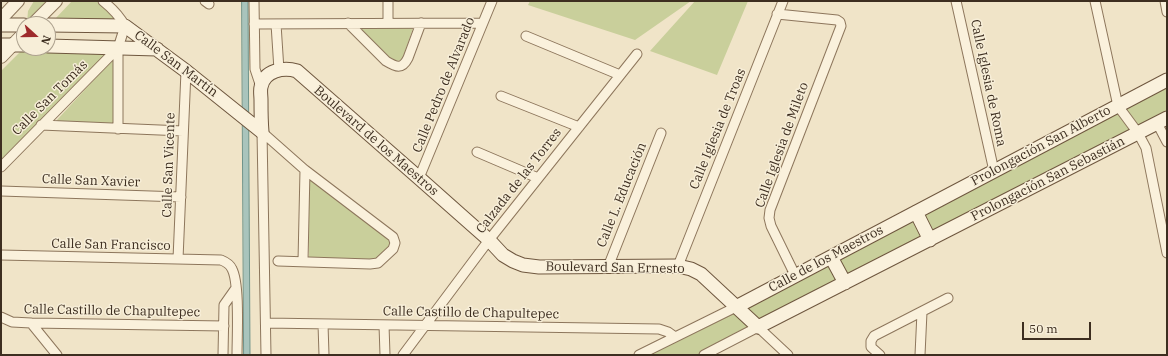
<!DOCTYPE html>
<html>
<head>
<meta charset="utf-8">
<style>
	body { margin:0 }
	#map { position:relative; width:1168px; height:356px; overflow:hidden; background:#f0e4c8; font-family:"IBM Plex Serif",serif }
	canvas { display:block }
	.frame { position:absolute; inset:0; border:2px solid #3d2e20; pointer-events:none }
	.north { position:absolute; left:16px; top:16px; width:40px; height:40px; box-sizing:border-box; background:#f7eed8; border:1px solid #ada18e; border-radius:50%; rotate:111deg; font-size:11px; font-weight:700; line-height:16px; text-align:center; color:#3d2e20 }
	.north::after { content:''; display:block; margin:auto; width:14px; height:18px; background:#9e2a2b; clip-path:polygon(50% 0,100% 100%,50% 72%,0 100%) }
	.scale { position:absolute; left:1022px; top:322px; width:69px; height:18px; box-sizing:border-box; border:2px solid #3d2e20; border-top:0; padding-left:5px; font-size:12px; line-height:14px; white-space:nowrap; color:#3d2e20; -webkit-text-stroke:3px #f7eed8; paint-order:stroke }
</style>
</head>
<body>
<div id="map">
<canvas width="1168" height="356"></canvas>
<div class="frame"></div>
<div class="north">N</div>
<div class="scale">50 m</div>
</div>
<script>
const context = document.querySelector('canvas').getContext('2d');
context.lineJoin = 'round';
function fillPath(path, color) { context.fillStyle = color; context.fill(path, 'evenodd'); }
function strokePath(path, color, width, dash) { context.strokeStyle = color; context.lineWidth = width; context.lineCap = dash ? 'butt' : 'round'; context.setLineDash(dash || []); context.stroke(path); }
function drawText(font, color, halo, rows, align = 'center') {
  context.font = font + ' "IBM Plex Serif",serif'; context.lineWidth = 3; context.setLineDash([]); context.textBaseline = 'middle'; context.strokeStyle = halo; context.fillStyle = color; for (const [text, x, y, turn = 0] of rows) {
    context.save(); context.translate(x, y); context.rotate((+turn || 0) * Math.PI / 180); context.textAlign = isNaN(turn) ? turn : align; if (halo) context.strokeText(text, 0, 0); context.fillText(text, 0, 0); context.restore();
  }
}
const green = new Path2D(`
	M34,1h17l-24,22 1,-12z
	M72,1h27l21,20 -65,-2z
	M530,1h161l-56,39 -107,-35z
	M695,1h53l-31,74 -67,-24z
	M359,27l54,1 -11,32 -6,1 -6,-3z
	M21,51l86,3 -106,106v-89z
	M116,56l-1,70 -58,-3 -1,-2z
	M1167,84v30l-466,241h-55z
	M309,176l80,62 2,5 -2,5 -12,12 -68,-2z`);
const water = new Path2D(`
	M242,1h6l2,354h-6z`);
const minor = new Path2D(`
	M103,1c10,8 16,14 22,25l-7,22v81
	M205,1l4,3
	M254,1l1,68 6,18
	M388,1v22
	M956,1l38,170
	M1095,1l23,105 20,27 8,15 21,105
	M1165,1l2,11
	M777,14l60,6 3,2 1,4 -71,184 -1,8 2,8 24,49
	M348,23l38,38c10,6 16,9 22,-3l13,-35
	M254,24l229,-1
	M276,24l3,46
	M526,36l94,39
	M501,96l78,31
	M1157,123l10,19
	M41,125l142,6
	M262,132l43,38 88,67 2,6 -2,6 -15,14 -8,1 -92,-3
	M262,132l4,223
	M477,152l61,26
	M1,167l117,-119
	M419,178l73,-177
	M1,191l180,6
	M1,255l220,5c5,2 9,4 11,9 8,15 5,67 5,86
	M178,259l8,-188
	M303,261l2,-91
	M678,266l105,-265
	M608,267l53,-134
	M1,317l11,5 19,1 193,3
	M31,323l26,32
	M266,323l393,6 9,3 7,5
	M323,324l1,31
	M384,325l1,30
	M223,355l1,-50 12,-17
	M403,355l86,-115 148,-186
	M639,355l97,-48
	M704,355l54,-28 30,28
	M880,355l-9,-8v-6l3,-5 74,-38
	M920,355l2,-43`);
const tertiary = new Path2D(`
	M1,19l17,-18
	M33,24l23,-23
	M1,57l23,-24`);
const secondary = new Path2D(`
	M1,25h23
	M48,25l77,1 61,45 76,61
	M1,45h23
	M48,46l109,3
	M262,132c-1,-11 -1,-22 -1,-32 0,-4 -1,-9 0,-13 3,-17 23,-20 36,-16l122,107 70,62 14,15 10,6 10,4 16,2 139,-1 13,3 10,5 57,53 409,-209
	M916,212l14,28
	M831,257l14,26
	M736,307l431,-227`);
const streetNames = [
	["Calle San Martín",176,64,37],
	["Calle Iglesia de Roma",988,83,78],
	["Calle Pedro de Alvarado",444,85,-68],
	["Calle San Tomás",50,98,-45],
	["Calle Iglesia de Troas",718,129,-68],
	["Boulevard de los Maestros",376,141,41],
	["Calle Iglesia de Mileto",782,145,-70],
	["Prolongación San Alberto",1041,146,-28],
	["Calle San Vicente",169,165,-88],
	["Prolongación San Sebastián",1048,179,-27],
	["Calle San Xavier",91,181,2],
	["Calzada de las Torres",519,181,-52],
	["Calle L. Educación",622,195,-68],
	["Calle San Francisco",111,245,1],
	["Calle de los Maestros",826,259,-28],
	["Boulevard San Ernesto",615,268,1],
	["Calle Castillo de Chapultepec",112,311,1],
	["Calle Castillo de Chapultepec",471,313,1]
];
fillPath(green, '#c9cf9b');
fillPath(water, '#a9c4bc');
strokePath(water, '#6f938a', 1);
strokePath(minor, '#8d765c', 11);
strokePath(tertiary, '#8d765c', 14);
strokePath(secondary, '#6f573f', 15);
strokePath(minor, '#faf1dc', 9);
strokePath(tertiary, '#faf1dc', 12);
strokePath(secondary, '#faf1dc', 13);
drawText('13px', '#3d2e20', '#f7eed8', streetNames);
</script>
</body>
</html>
